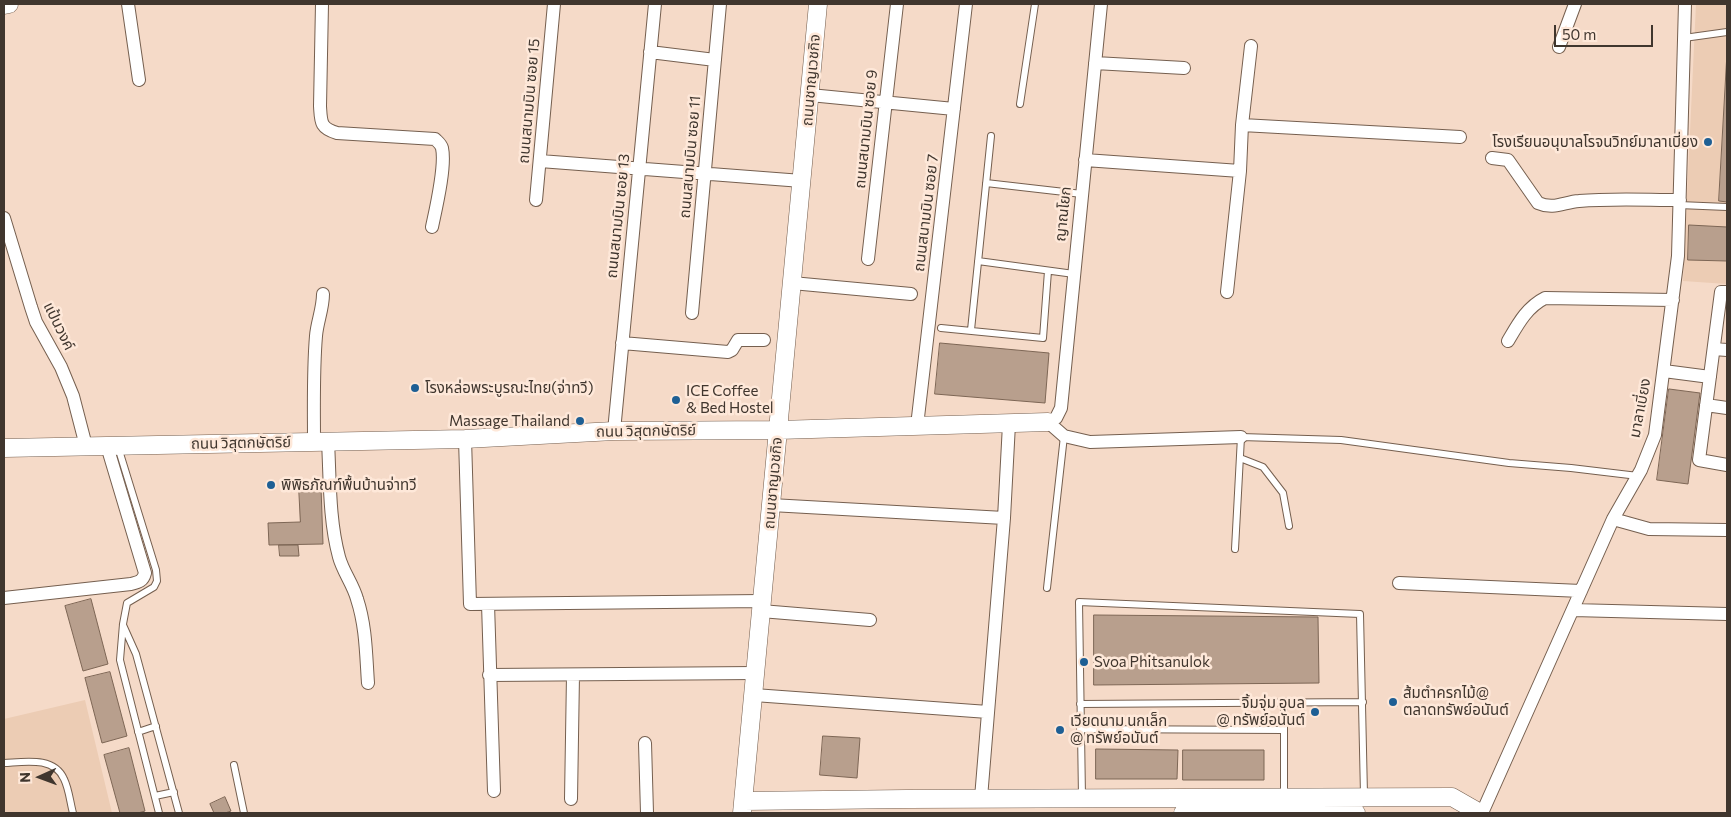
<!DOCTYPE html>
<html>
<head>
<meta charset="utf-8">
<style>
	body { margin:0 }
	#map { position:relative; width:1731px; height:817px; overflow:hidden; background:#f5dac8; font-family:Commissioner,sans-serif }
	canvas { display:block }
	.frame { position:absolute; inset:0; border:5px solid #40362e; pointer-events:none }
	.north { position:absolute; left:15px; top:752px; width:50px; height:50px; -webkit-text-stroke:4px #fee8d9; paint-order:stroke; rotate:268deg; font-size:14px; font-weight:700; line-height:20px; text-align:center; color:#40362e }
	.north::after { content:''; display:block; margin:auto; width:18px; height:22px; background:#40362e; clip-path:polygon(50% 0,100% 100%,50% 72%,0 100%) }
	.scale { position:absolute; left:1554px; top:25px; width:99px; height:22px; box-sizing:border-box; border:2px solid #40362e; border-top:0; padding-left:6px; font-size:15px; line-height:18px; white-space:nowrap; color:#40362e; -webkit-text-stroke:4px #fee8d9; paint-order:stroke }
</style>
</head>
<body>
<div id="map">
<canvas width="1731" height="817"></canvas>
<div class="frame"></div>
<div class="north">N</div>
<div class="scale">50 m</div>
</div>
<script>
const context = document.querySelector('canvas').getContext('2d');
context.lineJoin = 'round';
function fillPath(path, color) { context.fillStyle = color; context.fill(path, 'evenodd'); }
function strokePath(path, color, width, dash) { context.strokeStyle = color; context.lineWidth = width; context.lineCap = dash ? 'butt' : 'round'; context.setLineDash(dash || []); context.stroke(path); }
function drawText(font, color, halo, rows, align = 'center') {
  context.font = font + ' Commissioner,"Noto Sans Thai",sans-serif'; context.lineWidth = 5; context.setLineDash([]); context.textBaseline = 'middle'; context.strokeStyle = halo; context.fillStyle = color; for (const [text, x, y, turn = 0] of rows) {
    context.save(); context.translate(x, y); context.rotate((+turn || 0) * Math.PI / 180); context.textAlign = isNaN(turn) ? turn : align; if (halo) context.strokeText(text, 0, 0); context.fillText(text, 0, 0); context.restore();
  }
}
const built = new Path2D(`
	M1696,4h31v280l-44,-3z
	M85,700l27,113h-108v-94z`);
const building = new Path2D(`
	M1727,53v149l-8,-1z
	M1689,225l38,2v34l-39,-1z
	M940,343l109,10 -4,50 -110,-9z
	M1669,389l31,4 -12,91 -31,-4z
	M299,487h22l2,57 -54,1 -1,-22 32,-1z
	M279,545h19l1,11h-19z
	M91,599l17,65 -25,7 -18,-65z
	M1094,615l224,2 1,66 -225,2z
	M110,672l17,64 -25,7 -17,-65z
	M823,736l37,2 -3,40 -37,-3z
	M129,748l16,63 -7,2h-18l-16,-58z
	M1096,749l82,1 -1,29h-81z
	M1183,750h81v30h-81z
	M225,797l6,14 -6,2h-11l-4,-9z`);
const lane = new Path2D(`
	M1684,38l43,-6
	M1020,104l15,-100
	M986,183l96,11
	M1679,205l48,2
	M978,261l96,13
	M941,328l102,10 5,-67
	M971,330l20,-194
	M118,447l38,123 1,11 -3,6 -27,16 -4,21 -3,36 39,153
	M1240,458l23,9 20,26 6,33
	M1235,549l6,-112 100,3 168,23 62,5 67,8
	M1047,588l17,-152
	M123,625l13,29 43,159
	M1080,704l283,-2
	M1080,729l204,1
	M138,732l18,-6
	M4,763c20,-1 50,-7 60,16 5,10 6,23 9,34
	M234,765l10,48
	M155,796l19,-4
	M1284,796v-95
	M1082,797l-3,-195 281,12 4,181`);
const street = new Path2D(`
	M128,4l11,76
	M322,4l-2,102c1,16 0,22 17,27l98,6c3,3 6,5 7,9 4,18 -6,60 -10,79
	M1101,4l-40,404 -5,10 -8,4 16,14 26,6 151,-5
	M1559,47l16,-43
	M650,52l65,8
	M1095,63l89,5
	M810,95l144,14
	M1242,125l9,-79
	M1492,158l16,2 30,43c16,7 26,-1 41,-2 33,-3 67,-1 101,-1
	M1085,160l155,11
	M540,161l262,20
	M536,200l18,-196
	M4,218l27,89 5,15 25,45 12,29 13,50
	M868,259l29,-255
	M792,283l119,11
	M1227,292l13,-121 2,-46 218,12
	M1727,292h-6l-22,168 28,5
	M692,313l28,-309
	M1508,341c10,-17 19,-34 37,-43l128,2
	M622,343l106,9 4,-2 6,-10h26
	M1714,349l13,1
	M1664,371l46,6
	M1706,405l21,3
	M917,426l49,-422
	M614,431l41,-427
	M465,439l5,165 292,-3
	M328,441c2,38 1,79 11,116 4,15 14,27 18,42 9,27 9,56 11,84
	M314,442c0,-35 -1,-70 2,-106 1,-14 7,-27 7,-42
	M771,505l233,13
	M1613,519l36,10 78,1
	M1399,583l182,8
	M4,598l127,-14c8,-2 12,-3 14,-11l-38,-127
	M488,604l6,187
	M1573,610l154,4
	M761,611l109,9
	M489,675l267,-2
	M754,695l234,17
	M645,743l2,70
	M981,798l23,-280 5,-94
	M571,799l2,-124
	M1482,813l131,-294 28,-49 14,-35 23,-179 7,-252`);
const secondary = new Path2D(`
	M4,5l5,-1
	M4,448l461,-9 149,-8 164,-1 270,-8
	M744,801l162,-2 546,-2 28,16
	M742,813l76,-809
	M1183,813l111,-1 62,1`);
const markers = [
	[1708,142,5,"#1e5f94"],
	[415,388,5,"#1e5f94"],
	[676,400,5,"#1e5f94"],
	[580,421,5,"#1e5f94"],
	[271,485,5,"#1e5f94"],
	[1084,662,5,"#1e5f94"],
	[1393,702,5,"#1e5f94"],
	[1315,712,5,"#1e5f94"],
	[1060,730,5,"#1e5f94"]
];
const streetNames = [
	["ถนนชาญเวชกิจ",811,80,-85],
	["ถนนสนามบิน ซอย 15",529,101,-85],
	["ถนนสนามบิน ซอย 9",866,129,-84],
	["ถนนสนามบิน ซอย 11",690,157,-85],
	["ถนนสนามบิน ซอย 7",926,213,-83],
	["ญาณโยก",1063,214,-84],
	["ถนนสนามบิน ซอย 13",618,216,-84],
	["แป้นวงค์",59,326,64],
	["มาลาเบี่ยง",1640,408,-79],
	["ถนน วิสุตกษัตริย์",646,431,-1],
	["ถนน วิสุตกษัตริย์",241,443,-1],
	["ถนนชาญเวชกิจ",773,483,-85]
];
const poiNames = [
	["โรงเรียนอนุบาลโรจนวิทย์มาลาเบี่ยง",1698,142,"right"],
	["โรงหล่อพระบูรณะไทย(จ่าทวี)",425,388],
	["ICE Coffee",686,391],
	["& Bed Hostel",686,408],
	["Massage Thailand",570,421,"right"],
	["พิพิธภัณฑ์พื้นบ้านจ่าทวี",281,485],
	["Svoa Phitsanulok",1094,662],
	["ส้มตำครกไม้@",1403,693],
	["ตลาดทรัพย์อนันต์",1403,710],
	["จิ้มจุ่ม อุบล",1305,703,"right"],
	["@ ทรัพย์อนันต์",1305,720,"right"],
	["เวียดนาม นกเล็ก",1070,721],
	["@ ทรัพย์อนันต์",1070,738]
];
fillPath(built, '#ecccb4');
fillPath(building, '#b89f8d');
strokePath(building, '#7d6655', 1);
strokePath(lane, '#755f4f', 8);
strokePath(street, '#755f4f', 14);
strokePath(secondary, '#755f4f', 19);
strokePath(lane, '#fff', 6);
strokePath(street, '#fff', 12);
strokePath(secondary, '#fff', 18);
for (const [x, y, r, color] of markers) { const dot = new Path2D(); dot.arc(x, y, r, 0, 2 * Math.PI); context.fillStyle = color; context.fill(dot); strokePath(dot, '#fee8d9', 2); }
drawText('15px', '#40362e', '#fee8d9', streetNames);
drawText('15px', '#40362e', '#fee8d9', poiNames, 'left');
</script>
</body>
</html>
